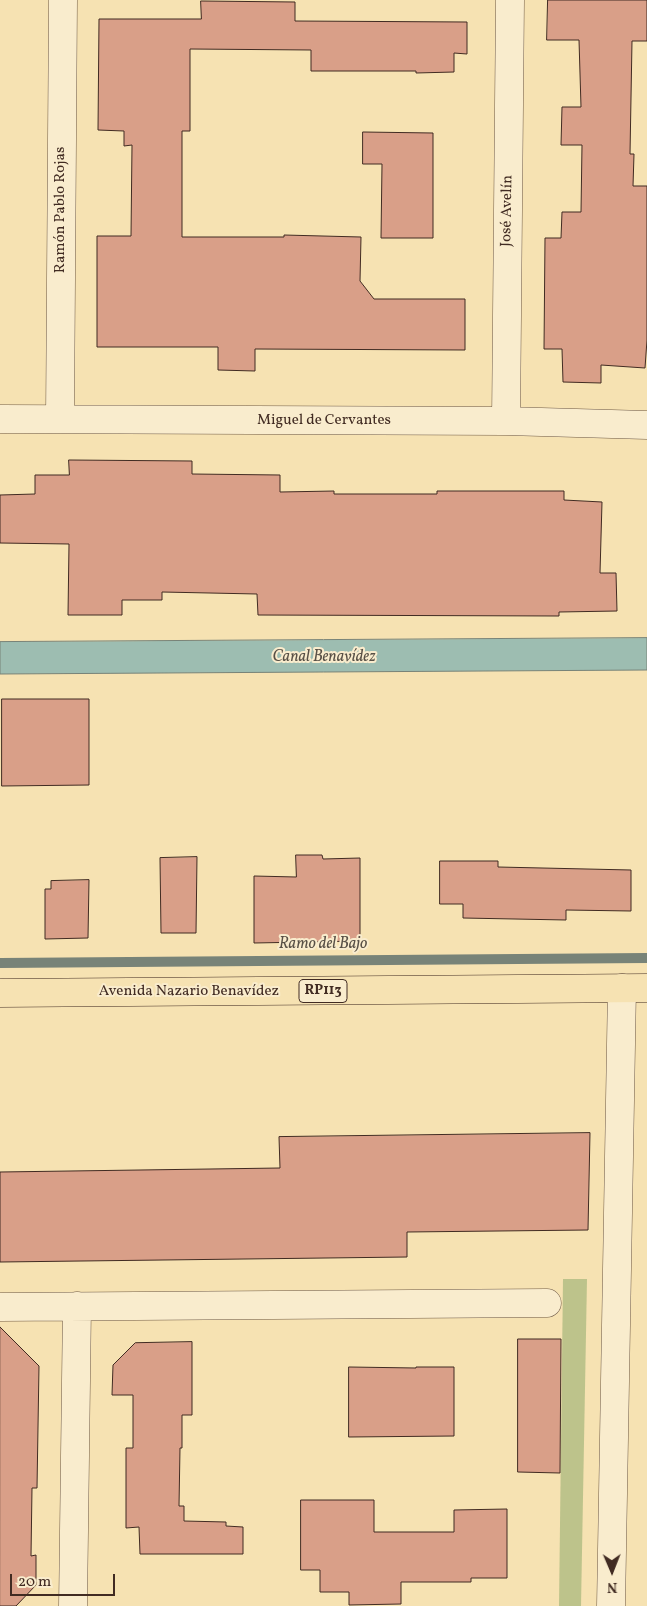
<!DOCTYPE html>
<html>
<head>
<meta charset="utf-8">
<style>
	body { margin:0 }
	#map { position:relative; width:647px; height:1606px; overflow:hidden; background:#f6e2b2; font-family:Vollkorn,serif }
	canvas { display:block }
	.north { position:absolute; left:587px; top:1546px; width:50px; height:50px; -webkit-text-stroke:4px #f9eccd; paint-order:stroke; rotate:179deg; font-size:14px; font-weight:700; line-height:20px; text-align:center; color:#412b22 }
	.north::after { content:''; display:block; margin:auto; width:18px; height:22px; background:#412b22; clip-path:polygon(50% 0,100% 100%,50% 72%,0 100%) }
	.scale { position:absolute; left:10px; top:1574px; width:105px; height:22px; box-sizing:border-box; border:2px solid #412b22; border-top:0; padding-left:6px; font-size:15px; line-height:18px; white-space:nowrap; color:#412b22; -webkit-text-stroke:4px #f9eccd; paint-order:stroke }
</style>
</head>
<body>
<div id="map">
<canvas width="647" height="1606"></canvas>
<div class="north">N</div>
<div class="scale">20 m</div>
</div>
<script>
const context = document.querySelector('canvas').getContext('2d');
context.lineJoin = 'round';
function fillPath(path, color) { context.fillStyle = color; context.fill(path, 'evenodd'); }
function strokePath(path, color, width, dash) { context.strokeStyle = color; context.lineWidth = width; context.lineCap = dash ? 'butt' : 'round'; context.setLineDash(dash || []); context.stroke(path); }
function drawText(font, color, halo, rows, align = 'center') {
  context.font = font + ' Vollkorn,serif'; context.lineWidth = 4; context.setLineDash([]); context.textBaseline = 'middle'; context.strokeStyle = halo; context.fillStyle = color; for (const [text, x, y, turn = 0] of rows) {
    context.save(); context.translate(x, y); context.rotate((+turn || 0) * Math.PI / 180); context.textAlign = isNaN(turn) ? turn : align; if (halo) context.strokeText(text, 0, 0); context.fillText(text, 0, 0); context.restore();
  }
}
const green = new Path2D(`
	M563,1279h24l-6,327h-22z`);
const water = new Path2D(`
	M647,638v32l-647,4v-32z`);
const stream = new Path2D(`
	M0,963l647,-5`);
const building = new Path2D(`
	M548,0h99v41h-15l-2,113h4l-1,32h14v154l-2,28 -44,-3v18l-38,-1 -1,-33h-18l1,-111h16l1,-26h19l1,-67h-21l1,-38h19l-2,-67h-32z
	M201,1l94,1v19l172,1v32l-13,-1v19l-38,1v-2h-105v-21l-121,-1v82h-8v106h102v-2l77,2 -1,44 14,18h91v51l-210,-1v22l-37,-1v-23h-121v-111h34l1,-91 -8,1v-15l-26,-1 1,-111h102z
	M363,132l70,1v105h-52l1,-74h-19z
	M69,460l123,1v13l88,1v17l54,-1v3h103v-3h127v9l38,2 -2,71h16l1,38 -58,1v4l-301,-1 -1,-21 -95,-2v8h-40v15h-54l1,-71 -69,-1v-48l35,-1v-19h34z
	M2,699h87v86l-87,1z
	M296,855h26l1,4 37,-1v83l-106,2v-67l42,1z
	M197,857l-1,76h-35l-1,-75z
	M440,861h58v6l133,3v41l-65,-1v10l-103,-2v-14h-23z
	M89,880l-1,58 -43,1v-50h6v-8z
	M590,1133l-2,97 -181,2v25l-407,5v-90l280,-4 -1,-31z
	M0,1327l39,39 -2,122h-5l-1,68 5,-1v30l-20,21h-16z
	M518,1339h43l-1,134 -42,-1z
	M192,1342v73h-10v33h-2l-1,58h5v15l42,1v4l17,1v27h-103l-1,-27 -13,1v-80h7v-53h-21l1,-30 22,-22z
	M349,1367l67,1v-1h38v69l-105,1z
	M301,1500h73v32h80v-22l53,-1v69h-36v4h-70v22l-52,1v-13h-29v-22h-19z`);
const minor = new Path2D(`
	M0,419l506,2 141,4
	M60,419l3,-419
	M506,421l4,-421
	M0,1307l547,-4
	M73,1606l4,-300
	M611,1606l11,-618`);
const primary = new Path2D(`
	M0,993l647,-5`);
const shields = [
	[323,991,48]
];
const shieldNames = [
	["RP113",323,991]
];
const streetNames = [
	["Ramón Pablo Rojas",61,210,-90],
	["José Avelín",508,211,-89],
	["Miguel de Cervantes",324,421],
	["Avenida Nazario Benavídez",189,992]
];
const waterNames = [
	["Canal Benavídez",324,658],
	["Ramo del Bajo",323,945]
];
fillPath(green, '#bdc38b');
fillPath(water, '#9dbdb1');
strokePath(water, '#788378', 1);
strokePath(stream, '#788378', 10);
fillPath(building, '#d99f88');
strokePath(building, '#412b22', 1);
strokePath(minor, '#6e5946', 29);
strokePath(primary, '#412b22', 29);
strokePath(minor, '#f9eccd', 28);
strokePath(primary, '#f6e2b2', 28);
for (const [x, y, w] of shields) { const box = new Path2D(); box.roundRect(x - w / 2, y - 11.5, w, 23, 4); context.fillStyle = '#f9eccd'; context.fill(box); strokePath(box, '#412b22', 1); }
drawText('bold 14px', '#412b22', null, shieldNames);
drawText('15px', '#412b22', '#f9eccd', streetNames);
drawText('italic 16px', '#585046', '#f9eccd', waterNames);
</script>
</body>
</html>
